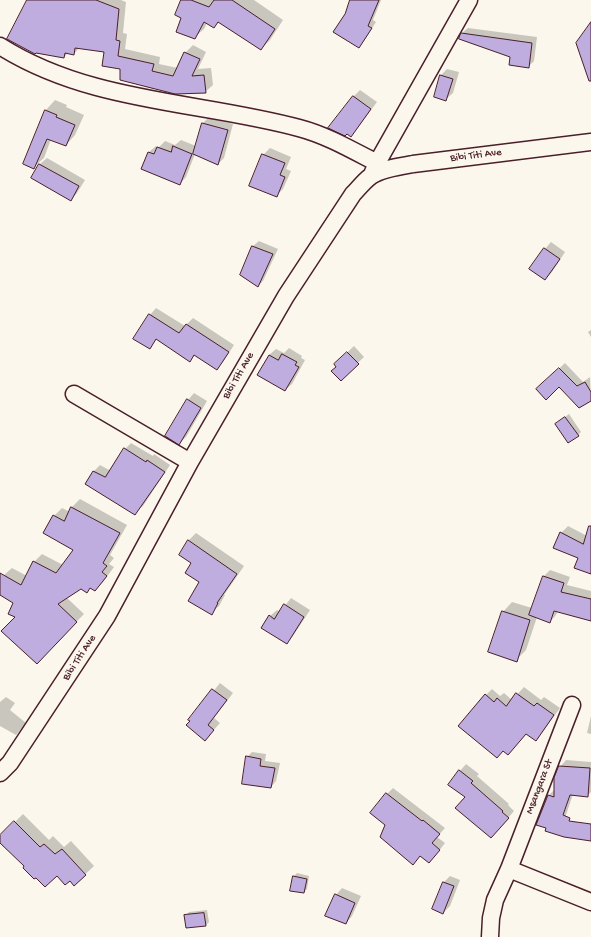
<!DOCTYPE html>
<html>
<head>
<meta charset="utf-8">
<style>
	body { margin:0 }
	canvas { display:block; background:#fbf7ec }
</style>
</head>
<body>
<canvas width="591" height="937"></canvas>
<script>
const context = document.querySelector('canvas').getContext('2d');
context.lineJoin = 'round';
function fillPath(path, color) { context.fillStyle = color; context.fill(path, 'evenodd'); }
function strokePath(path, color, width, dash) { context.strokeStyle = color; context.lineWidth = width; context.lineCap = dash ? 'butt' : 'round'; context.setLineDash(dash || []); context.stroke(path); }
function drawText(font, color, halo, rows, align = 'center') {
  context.font = font + ' "Gochi Hand",sans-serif'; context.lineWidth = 3; context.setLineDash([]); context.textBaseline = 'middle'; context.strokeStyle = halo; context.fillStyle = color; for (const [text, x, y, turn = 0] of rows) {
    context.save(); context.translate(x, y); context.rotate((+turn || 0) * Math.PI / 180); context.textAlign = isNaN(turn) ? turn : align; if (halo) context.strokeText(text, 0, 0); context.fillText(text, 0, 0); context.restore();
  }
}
const shadow = new Path2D(`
	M28,0h93l5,2 -3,31 4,1 -2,15 35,8 -1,7 19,4 7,-15 8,-8 13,7 -8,17 13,-1 2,17 -8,7 -83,-24 -17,-17 -25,-4 -6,7 -6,-1 -4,4z
	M182,0h72l29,20 -13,20 -9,9 -41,-28 -6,6 -7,-4 -3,6 -9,8 -12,-20z
	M351,0h30l-8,20 3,2 -12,19 -5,6 -13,-33z
	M468,28l69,9 -3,24 -6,6 -17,-11 -49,-23z
	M447,69l12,3 -6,21 -7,6 -5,-24z
	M360,90l17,12 -20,27 -6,6 -4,-2 -17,-5 24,-32z
	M55,100l12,5 -1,2 18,8 -9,20 -9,10 -15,-6 -7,19 -10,9 12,-57z
	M208,118l25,6 -9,34 -6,6 -23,-10 -9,23 -6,7 -38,-15 7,-17 7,-6 3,1 6,-6 10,4 6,-5 15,6 6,-22z
	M270,148l21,9 -5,12 5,2 -8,18 -7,7 -13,-41z
	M47,158l38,22 -8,13 -6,7 -39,-22 8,-14z
	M259,241l19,8 -15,32 -5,5 -17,-11 12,-29z
	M551,242l14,10 -13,20 -7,7v-30z
	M156,308l29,18 8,-8 41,27 -11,17 -6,7 -22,-14 -6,6 -32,-22 -7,8 -15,-9 15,-23z
	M591,330v7l-3,-5z
	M354,346l10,11 -23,22 -4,-12 -2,-3z
	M289,348l13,8 -1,2 4,2 -13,24 -7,6 -27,-15 11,-20 7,-6 8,4z
	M565,363l18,19 7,-5 1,23 -32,-14 -21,3z
	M194,393l13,8 -21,36 -7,7 9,-44z
	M569,414l12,18 -3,3 -18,-14z
	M131,443l22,13 1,-2 16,11 -27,41 -7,6 -49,-28 7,-13 6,-6 11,6 14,-22z
	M80,499l47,26 -17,30 4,3 -5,6 5,3 -11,15 -8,8 -4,-3 -5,5 -5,-4 -15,9 18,17 -40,41 -28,-39 -1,-14 -15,-9v-10l4,-8 8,-7 15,8 7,-14 8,-8 21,11 12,-16 -21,-33 8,-8 8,4 2,-5z
	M568,526l23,12v35l-30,-40z
	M196,533l48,33 -20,29h1l-6,11 -8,7 -18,-50 -5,-22z
	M550,570l20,7 -3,8 24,6v29l-33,-9 -2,4 -6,7 -13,-5 -11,33 -10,10 -13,-48 9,-10 20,6 12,-32z
	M291,598l19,12 -17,26 -6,6 -17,-26 7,-6 3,2z
	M220,683l13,10 -19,25 6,5 -9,10 -21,-13z
	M524,687l17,13 3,-3 16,11 -18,25 -7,6 -8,-6 -19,21 -22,-59 6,-6 8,7 4,-3 8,7z
	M6,697l9,6 -5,7 16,13 -10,12 -16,-9v-24z
	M591,716v18l-4,-1z
	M252,752l14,2 -1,7 15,2 -4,18 -5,6 -24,-30z
	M566,760l25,2v30l-4,4 -14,-2 -8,24 -17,-22 7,-7 5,-22z
	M466,764l13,10 -2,2 32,28 -1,1 6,6 -16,19 -31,-33 -7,-26z
	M393,788l52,40 -8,9 8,6 -10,13 -14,-1 -2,2 -33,-33 1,-30z
	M23,814l26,26 4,-4 11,11 7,-6 23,25 -20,19 -4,-5 -13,-5 -32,-9 -25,-24v-5z
	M297,873l12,3 -2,13 -3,3 -10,-16z
	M450,876l10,4 -10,26 -7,7 -10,-4 11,-27z
	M342,888l19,8 -9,20 -6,7 -10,-28z
	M207,910l2,12 -3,3 -20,-10 3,-3z`);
const building = new Path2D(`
	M27,0h69l23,9 -3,31 4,1 -2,15 36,8 -2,7 21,5 11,-24 16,7 -8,17 12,-1 2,18 -31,1 -55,-14v-11l-18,-3 2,-14 -29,-4 -1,7 -9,-2 -1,5 -28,-5 -1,1 -28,-15z
	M181,0h10l18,7 5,-7h18l43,29 -14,21 -43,-28 -4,6 -10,-6 -9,17 -19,-7 5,-14 -6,-3z
	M350,0h29l-11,26 4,2 -13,20 -26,-16 12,-18z
	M591,22v59h-2l-13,-38z
	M461,33l71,10 -3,25 -20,-3 1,-8 -51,-18z
	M440,75l13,4 -7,22 -12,-4z
	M353,96l18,13 -20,28 -4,-3 -2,2 -17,-8z
	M45,110l12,5 -1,2 19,8 -9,21 -19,-7 -13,30 -11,-5z
	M202,123l26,7 -10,35 -25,-11z
	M173,146l19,8 -12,31 -39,-16 7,-17 6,2 3,-7 14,5z
	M262,154l23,9 -5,12 5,2 -8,20 -28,-11z
	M39,164l40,22 -8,15 -40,-23z
	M252,246l21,8 -15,33 -18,-12z
	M544,248l16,11 -15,21 -16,-11z
	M149,314l30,19 7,-9 43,28 -12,18 -23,-15 -4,7 -34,-23 -6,10 -17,-10z
	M347,352l12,12 -18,17 -10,-10 5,-4 -2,-3z
	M282,354l15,8 -2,3 4,2 -14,24 -28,-16 12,-20 9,5z
	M559,368l18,18 8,-4 6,10v9l-12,7 -20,-21 -13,13 -10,-11z
	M187,399l14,9 -22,37 -14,-9z
	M565,417l14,19 -11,7 -13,-19z
	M124,448l22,14 1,-2 18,12 -30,43 -50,-31 8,-13 12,6z
	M71,507l49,26 -17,30 4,3 -5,6 5,4 -12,15 -5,-3 -3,5 -6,-4 -23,15 19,18 -40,42 -36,-33 14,-14 -7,-3 5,-11 -13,-8v-22l21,12 12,-24 23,12 17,-23 -30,-17 10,-18 11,6z
	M589,526h2v48l-17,-6 4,-10 -25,-10 7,-16 23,12z
	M188,540l49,34 -20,29h1l-6,12 -24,-14 11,-19 -14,-9 6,-10 -12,-8z
	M543,576l21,7 -3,9 30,7v22l-37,-10 -4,12 -21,-8z
	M284,604l20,13 -17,27 -26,-16 8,-13 5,4z
	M502,611l28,9 -13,42 -29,-10z
	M212,689l15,11 -19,25 6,5 -9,11 -19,-16 4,-4 -2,-1z
	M516,693l18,13 3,-3 17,12 -18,26 -10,-7 -18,21 -5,-4 -6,7 -39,-32 27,-32 9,8 3,-4 9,8z
	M246,756l15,3 -1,7 15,2 -4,20 -29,-4z
	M559,766l31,2 -2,29 -18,-2 -7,20 7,3 -1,3 22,3v17l-27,-4 -19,-6 1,-3 -10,-3 12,-30 6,2v-19z
	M459,770l14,11 -2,2 32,28 -1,1 7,6 -18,20 -36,-30 10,-11 -17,-12z
	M386,793l36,28 1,-1 17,14 -8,9 8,7 -11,13 -9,-7 -7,9 -33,-28 5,-12 -15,-12z
	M14,821l26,26 4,-3 11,10 7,-5 24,26 -12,11 -4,-5 -5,4 -8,-9 -12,11 -9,-9 -2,1 -11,-11 1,-2 -24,-23v-8z
	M293,876l14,3 -3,14 -14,-2z
	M443,882l11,4 -11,28 -11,-5z
	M335,894l20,9 -9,21 -21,-8z
	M204,913l2,13 -20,2 -2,-13z`);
const street = new Path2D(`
	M0,46c90,57 199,55 299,82 27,7 53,22 78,35
	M373,172l4,-9 92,-163
	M74,394l116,68
	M0,773l10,-10 97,-147 83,-154 96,-166 67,-102c6,-6 11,-13 18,-18 10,-7 30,-10 42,-12l178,-22
	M509,869l82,33
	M490,937l1,-19 4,-18 14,-31 63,-164`);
const streetNames = [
	["Bibi Titi Ave",476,156,-7],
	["Bibi Titi Ave",239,376,-60],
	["Bibi Titi Ave",80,658,-57],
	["Msangara St",540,787,-69]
];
fillPath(shadow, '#0003');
fillPath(building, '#beadde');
strokePath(building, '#4a1f2b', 1);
strokePath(street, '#4a1f2b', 19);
strokePath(street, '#fbf7ec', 16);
drawText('11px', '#4a1f2b', '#fbf7ec', streetNames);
</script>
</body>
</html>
